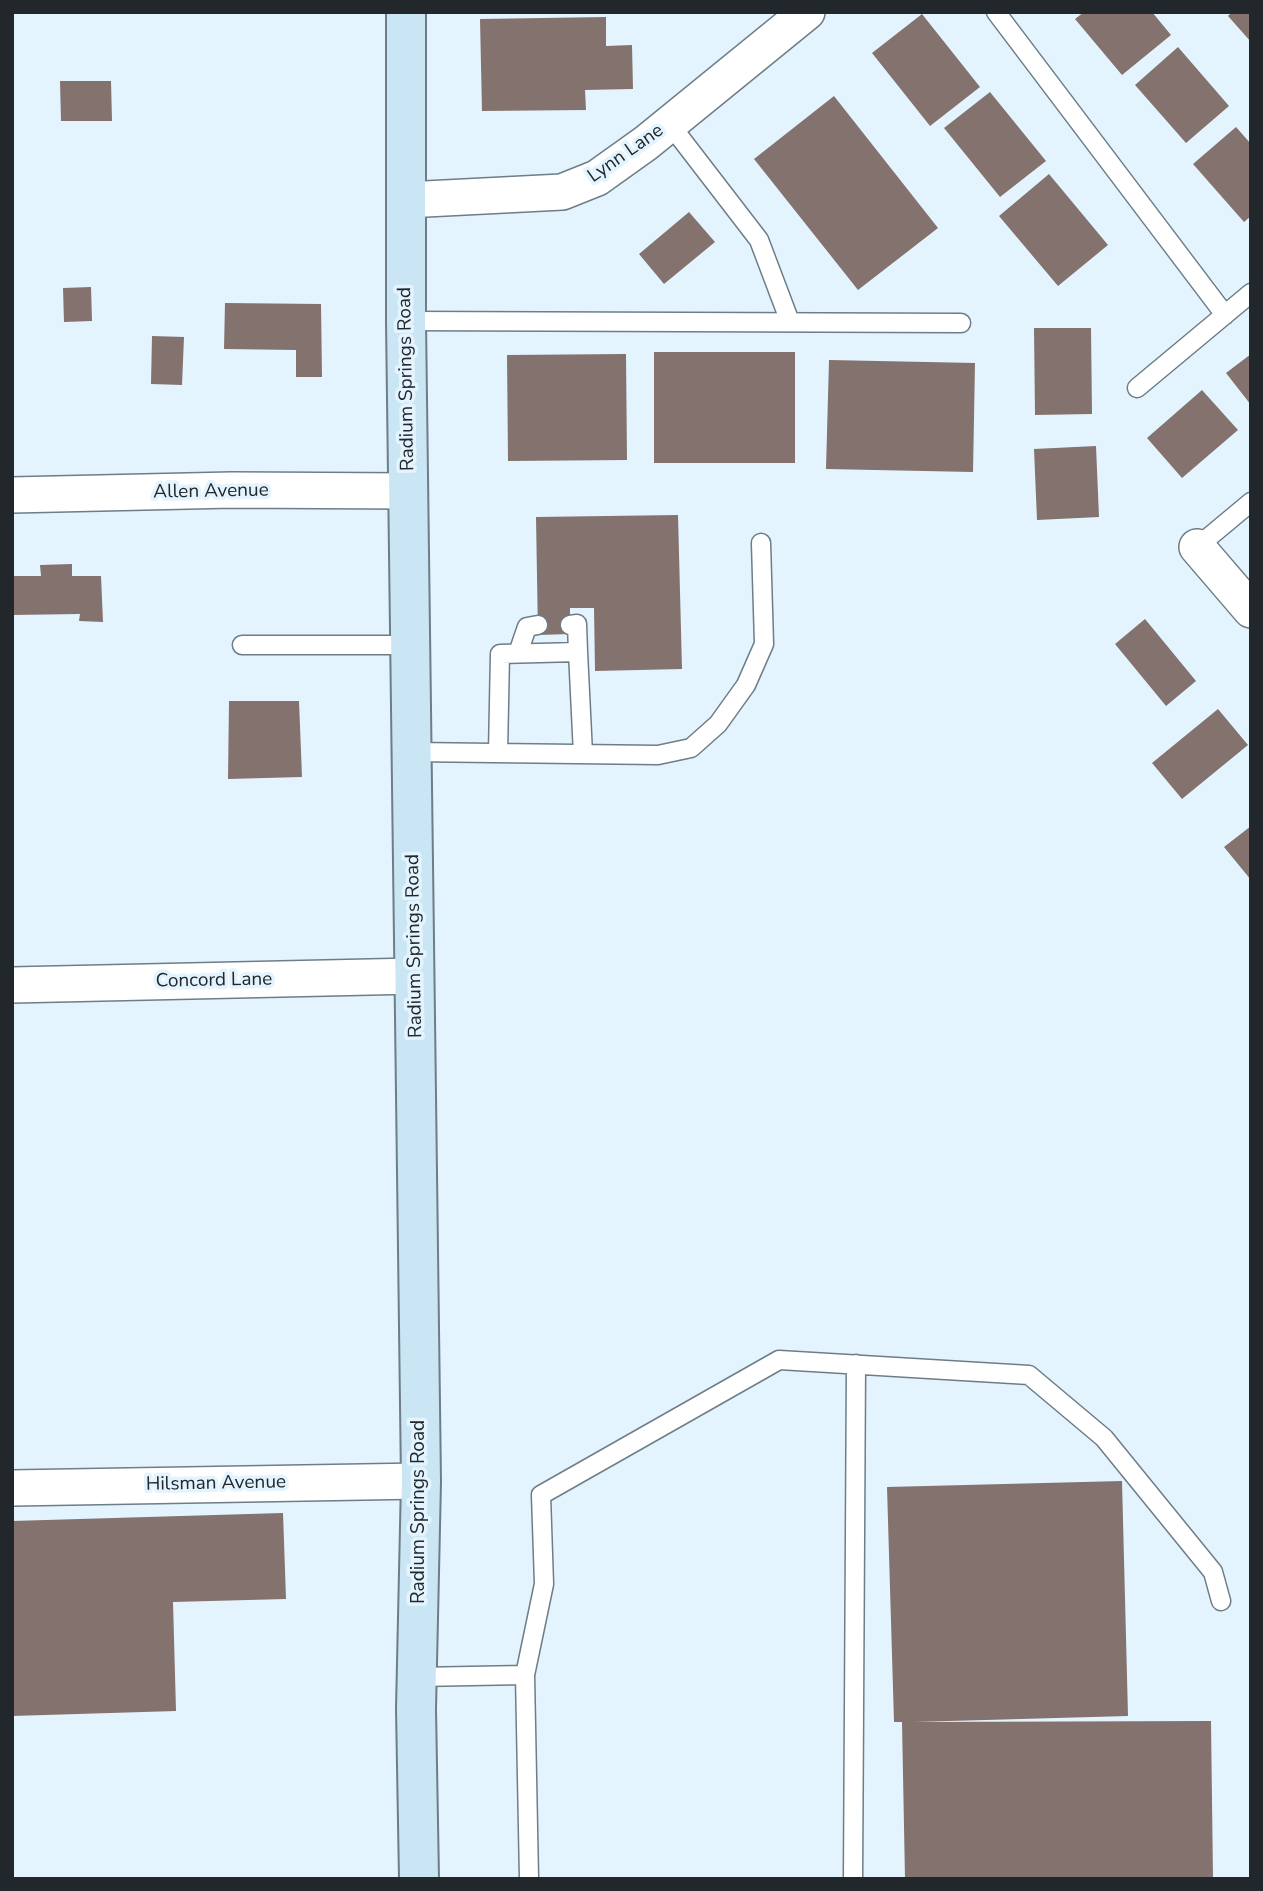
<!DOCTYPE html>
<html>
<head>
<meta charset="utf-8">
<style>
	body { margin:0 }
	#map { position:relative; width:1263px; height:1891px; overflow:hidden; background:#e3f4ff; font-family:"Nunito Sans",sans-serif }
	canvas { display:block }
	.frame { position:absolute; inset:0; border:14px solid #21272b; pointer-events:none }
</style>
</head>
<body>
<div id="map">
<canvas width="1263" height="1891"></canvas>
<div class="frame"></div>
</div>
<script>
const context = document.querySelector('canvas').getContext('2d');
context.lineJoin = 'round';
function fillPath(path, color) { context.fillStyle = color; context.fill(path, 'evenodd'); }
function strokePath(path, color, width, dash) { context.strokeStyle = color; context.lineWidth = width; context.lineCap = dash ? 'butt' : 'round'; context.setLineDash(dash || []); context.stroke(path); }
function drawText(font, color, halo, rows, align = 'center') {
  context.font = font + ' "Nunito Sans",sans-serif'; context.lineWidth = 7; context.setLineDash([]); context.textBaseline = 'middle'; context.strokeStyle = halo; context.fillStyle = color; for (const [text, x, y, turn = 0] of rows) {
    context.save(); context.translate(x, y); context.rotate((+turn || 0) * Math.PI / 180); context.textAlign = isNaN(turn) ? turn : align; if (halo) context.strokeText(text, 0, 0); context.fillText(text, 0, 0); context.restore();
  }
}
const building = new Path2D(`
	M1084,12h68l19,23 -49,40 -47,-56z
	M1232,12h19v30l-23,-26z
	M922,14l58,73 -50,39 -58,-73z
	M606,17v29l26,-1 1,44 -48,1 1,20 -104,1 -2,-92z
	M1178,47l51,59 -43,37 -51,-58z
	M60,81h51l1,40h-51z
	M990,92l56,69 -46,36 -56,-69z
	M834,96l104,132 -80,62 -104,-131z
	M1236,127l15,17v72l-7,6 -51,-58z
	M1049,174l59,71 -50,41 -59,-70z
	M689,212l26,30 -51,42 -25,-30z
	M91,287l1,34 -28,1 -1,-34z
	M225,303l96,1 1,73h-26v-27l-72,-1z
	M1034,328h57l1,86 -57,1z
	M152,336l32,1 -2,48 -31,-1z
	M654,352h141v111h-141z
	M626,354l1,106 -119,1 -1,-106z
	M1251,354v51l-25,-32z
	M829,360l146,3 -2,109 -147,-3z
	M1202,390l36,40 -56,48 -35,-40z
	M1096,446l3,71 -62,3 -3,-71z
	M678,515l4,154 -87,2 -1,-63h-24v26l-32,1 -2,-118z
	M72,564v12h29l2,46 -24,-1 1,-7 -68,1v-39h29l-1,-11z
	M1145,619l51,62 -30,25 -51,-62z
	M229,701h70l3,76 -74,2z
	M1218,709l30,36 -66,54 -30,-36z
	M1251,826v54l-27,-33z
	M1122,1481l6,235 -214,6 297,-1 2,158h-308l-3,-157h-8l-7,-235z
	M283,1513l3,86 -113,3 3,109 -164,5v-195z`);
const service = new Path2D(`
	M996,12l229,303
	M669,123l90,117 31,82
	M406,321l555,2
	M1137,388l114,-95
	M1197,547l54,-45
	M570,625l7,-1 1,28
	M242,645h169
	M518,653l9,-26 11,-2
	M412,752l246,3 33,-7 27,-24 28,-39 18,-41 -3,-101
	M498,753l2,-99 78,-2 5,102
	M417,1677l108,-2
	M529,1879l-4,-204 19,-91 -3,-89 238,-135 250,15 75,63 109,134 8,29
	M853,1879l3,-515`);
const minor = new Path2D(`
	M406,200l156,-8 35,-14 49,-35 161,-131
	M12,495l220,-5 177,1
	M1197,547l54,63
	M12,985l403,-9
	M12,1488l409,-7`);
const secondary = new Path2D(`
	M406,12v309l15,1160 -5,228 3,170`);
const streetNames = [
	["Lynn Lane",626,154,-35],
	["Radium Springs Road",407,379,-91],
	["Allen Avenue",211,492,-1],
	["Radium Springs Road",415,946,-91],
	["Concord Lane",214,981,-1],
	["Hilsman Avenue",216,1484,-1],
	["Radium Springs Road",419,1512,-90]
];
fillPath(building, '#84726e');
strokePath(service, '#6e7d86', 21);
strokePath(minor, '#6e7d86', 38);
strokePath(secondary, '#6e7d86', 42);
strokePath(service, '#fff', 18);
strokePath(minor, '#fff', 35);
strokePath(secondary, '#cae5f4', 38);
drawText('19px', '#21272b', '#e3f4ff', streetNames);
</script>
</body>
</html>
